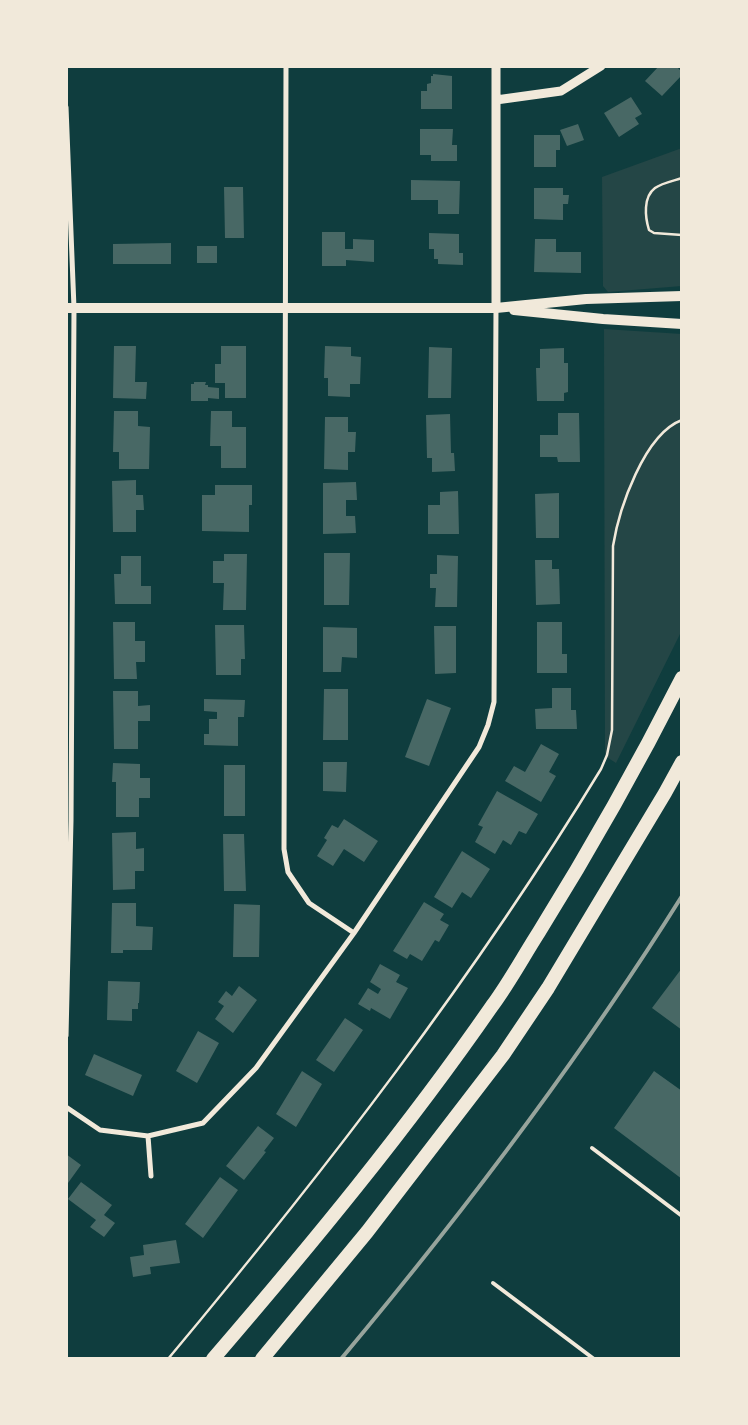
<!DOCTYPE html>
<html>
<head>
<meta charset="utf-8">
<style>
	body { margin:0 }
	#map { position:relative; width:748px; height:1425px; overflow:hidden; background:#0f3d3e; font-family:Mulish,sans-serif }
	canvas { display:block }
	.frame { position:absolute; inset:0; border:68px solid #f1e9da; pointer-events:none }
</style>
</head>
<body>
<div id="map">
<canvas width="748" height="1425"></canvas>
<div class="frame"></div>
</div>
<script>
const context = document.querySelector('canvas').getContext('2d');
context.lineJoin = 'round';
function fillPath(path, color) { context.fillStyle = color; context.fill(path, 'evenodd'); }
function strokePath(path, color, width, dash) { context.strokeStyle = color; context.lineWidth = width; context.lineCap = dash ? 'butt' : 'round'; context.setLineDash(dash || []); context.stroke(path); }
const green = new Path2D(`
	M682,148v138l-74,6 -5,-6 -1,-109z
	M604,329l78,5v296l-66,133 -11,-7z`);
const building = new Path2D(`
	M659,66h17l6,6v3l-20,21 -17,-15z
	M433,74l19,2v33h-31v-18h6v-7l4,-1v-7h2z
	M631,97l11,17 -7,4 4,6 -20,13 -15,-24z
	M578,124l6,16 -17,6 -7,-16z
	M420,129h33l-1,16h5v16h-26v-6h-11z
	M534,135h26v15h-4v17h-22z
	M411,180l49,1 -1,33h-21v-14h-27z
	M224,187h19l1,51h-19z
	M534,188h29v7h6l-1,9h-5v16l-29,-1z
	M322,232h23v17h8v-10l21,1v22l-28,-2v6h-24z
	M429,233l30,1v19h4v12l-25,-1v-5h-4v-10h-5z
	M535,239h21v13h25v21l-47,-1z
	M171,243v21h-58v-20z
	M197,246h20v17h-20z
	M114,346h22l-1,36h12l-1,17 -33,-1z
	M221,346h25v52h-21v-15h-10v-19h6z
	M325,346l26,1v9l10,1 -1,27h-10v13l-22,-1v-18h-4z
	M429,347l23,1 -1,50h-23z
	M564,348v15h4v29l-4,1v8h-27l-1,-33h4v-19z
	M194,382h12l-1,3h3v2l11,1v11l-11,-1v3h-17v-17h3z
	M114,411h24v15l12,1 -1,42h-30v-17h-6z
	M211,411h21v16h14v41h-25v-22h-11z
	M558,413h21l1,49h-22l-1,-5h-17v-22h18z
	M450,414l1,39h3l1,18 -23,1v-14h-5l-1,-43z
	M325,417h23v15h8l-1,20h-7v18l-24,-1z
	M136,480v15h7l1,15h-8v22h-23l-1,-51z
	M356,482l1,18h-11v16h9l1,17 -33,1v-51z
	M215,485h37v20h-3v27l-47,-1v-36h13z
	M458,491l1,43h-31v-29h12v-13z
	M559,493v45h-23l-1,-44z
	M324,553h26l-1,52h-25z
	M224,554h23l-1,56h-23l1,-27h-11v-22h11z
	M437,555l21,1 -1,51h-22l1,-19h-6v-14h7z
	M121,556h20v30h10v18h-36l-1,-30h7z
	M535,560h17v9h7l1,35 -24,1z
	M113,622h22v19h10v21h-9l1,17h-23z
	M537,622h25v32h5v19h-30z
	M215,625h29l1,34h-4v16h-25z
	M434,626h22v47l-21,1z
	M323,627l34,1v30l-15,-1 -1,15h-18z
	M552,688h19v22h5l1,19h-41l-1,-20 17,-1z
	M324,689h24v51h-25z
	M113,691h25v15l12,-1v16h-12v28h-24z
	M204,699l41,1 -1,17h-6v29l-34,-1v-11h5v-15h8v-7l-13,-1z
	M427,699l24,9 -22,58 -24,-9z
	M541,744l18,10 -10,18 7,4 -15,26 -36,-21 9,-15 11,6z
	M323,762h24l-1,30 -23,-1z
	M113,763l27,1v14h10v20h-11v19h-23v-35h-4z
	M224,765h21v51h-21z
	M497,791l41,23 -12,20 -7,-3 -8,14 -8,-5 -8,14 -20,-12 8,-15 -5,-2z
	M344,819l34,22 -14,21 -20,-13 -11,17 -16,-10 10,-16 -3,-2 8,-13 6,3z
	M136,832v17l8,-1v23h-9v18l-22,1 -1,-57z
	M223,834h21l2,57h-22z
	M462,851l28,18 -19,29 -9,-6 -10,16 -18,-11z
	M424,902l20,12 -4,6 9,5 -10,17 -4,-2 -13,21 -12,-7 -3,5 -14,-8z
	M112,903h24v23l17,1 -1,23h-29v3h-12z
	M234,904l26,1 -1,52h-26z
	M380,964l20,11 -4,7 12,6 -18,31 -19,-11 -1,3 -12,-7 10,-16 10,6 3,-5 -11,-7z
	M682,968v62l-30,-22z
	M108,981l32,1 -1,21h-1v6h-6v12l-25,-1z
	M239,986l18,14 -24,33 -18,-14 9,-13 -6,-4 8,-11 6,5z
	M345,1018l18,12 -29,42 -18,-12z
	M198,1031l21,12 -22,40 -21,-12z
	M94,1054l48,21 -9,21 -48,-21z
	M302,1071l20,13 -26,43 -20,-13z
	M654,1071l28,20v88l-68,-51z
	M258,1126l16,12 -10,13 2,1 -22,28 -18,-14z
	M66,1154l15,11 -13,18 -2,-2z
	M220,1177l18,13 -35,48 -18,-14z
	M81,1182l31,23 -8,10 11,8 -11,14 -14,-10 6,-7 -28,-21z
	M176,1240l4,23 -30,4 1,7 -18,3 -3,-20 14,-2 -1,-10z`);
const path = new Path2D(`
	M682,178c-9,3 -20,5 -27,10 -12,9 -10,29 -6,42l5,3 28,2
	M168,1359c157,-188 306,-381 433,-590l6,-14 5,-25 1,-184c6,-37 31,-112 69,-126`);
const service = new Path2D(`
	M592,1148l90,68
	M493,1283l101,76`);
const minor = new Path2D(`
	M286,66l-2,783 4,23 21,31 45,30
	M66,107l8,201 -3,513 -5,215
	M66,1107l34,23 48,6 55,-13 53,-55 98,-135 125,-186 9,-22 6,-23 2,-394
	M148,1136l3,40`);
const tertiary = new Path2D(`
	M496,100l65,-9 40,-25
	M496,308v-242`);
const secondary = new Path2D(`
	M66,308h430l90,-9 96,-3
	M514,310l89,9 79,5`);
const trunk = new Path2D(`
	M213,1359c98,-114 193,-229 279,-353 17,-23 31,-49 47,-74 51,-82 99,-167 143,-254
	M262,1359l105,-127 136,-177 45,-67 117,-195 17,-31`);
const rail = new Path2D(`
	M341,1359c123,-147 239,-300 341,-463`);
fillPath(green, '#244646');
fillPath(building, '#486865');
strokePath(path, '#f1e9da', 2.5);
strokePath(service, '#f1e9da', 4);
strokePath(minor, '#f1e9da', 5);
strokePath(tertiary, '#f1e9da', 9);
strokePath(secondary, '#f1e9da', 10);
strokePath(trunk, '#f1e9da', 14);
strokePath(rail, '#97a49c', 4);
</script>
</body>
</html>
